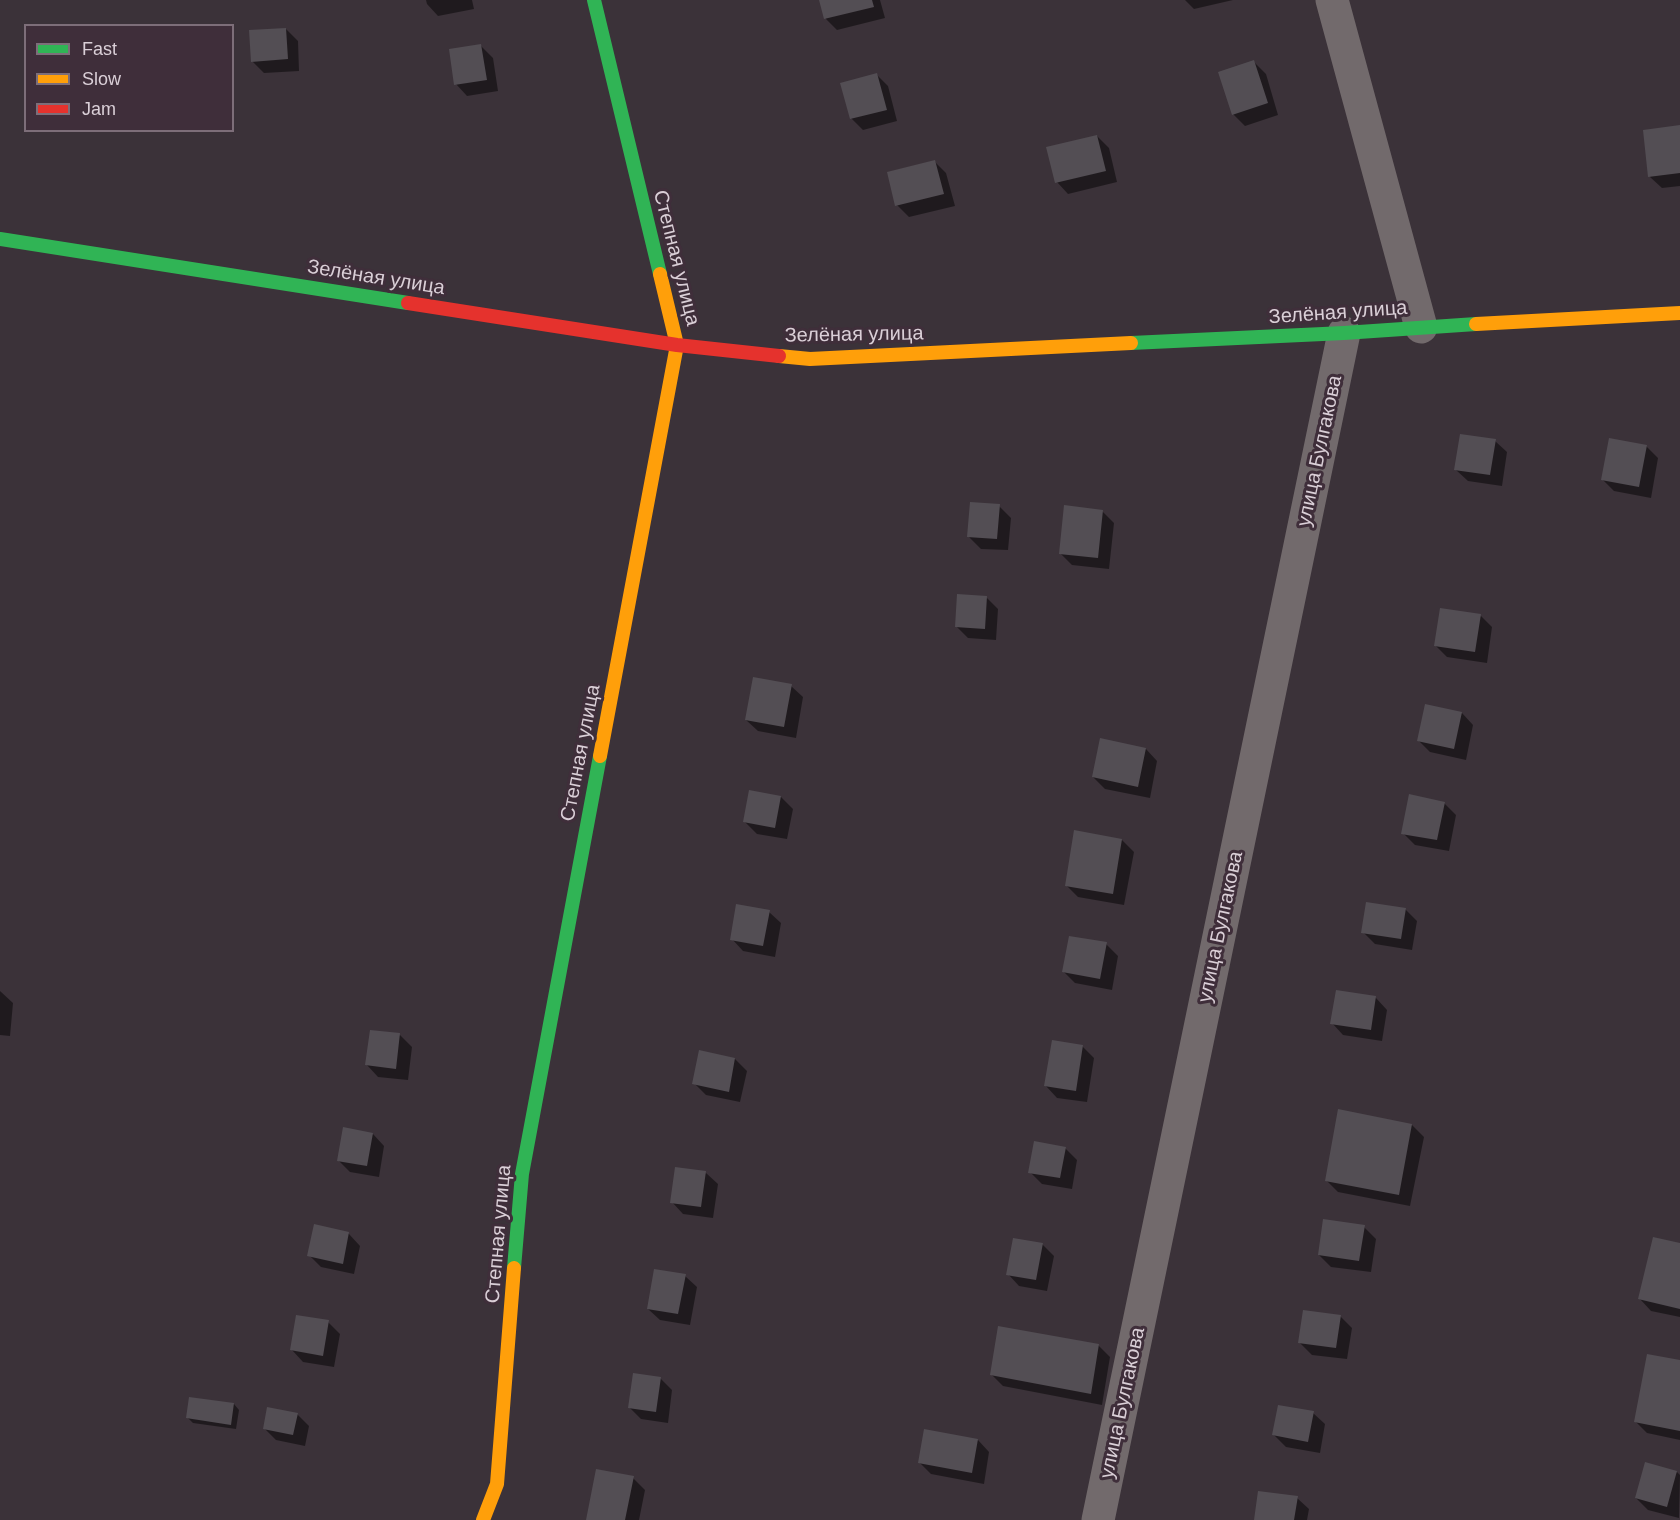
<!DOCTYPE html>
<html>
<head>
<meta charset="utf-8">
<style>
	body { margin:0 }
	#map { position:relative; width:1680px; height:1520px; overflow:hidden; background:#3b3239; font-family:Arial,sans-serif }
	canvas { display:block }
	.legend { position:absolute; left:24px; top:24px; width:210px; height:108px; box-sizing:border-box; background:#3f2e3a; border:2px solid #7d6e79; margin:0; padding:8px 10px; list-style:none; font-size:18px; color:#dacfd7 }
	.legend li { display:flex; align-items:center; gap:12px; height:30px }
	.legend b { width:30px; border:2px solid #7d6e79 }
</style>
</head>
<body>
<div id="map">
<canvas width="1680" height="1520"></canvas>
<ul class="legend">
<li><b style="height:8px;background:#30b455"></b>Fast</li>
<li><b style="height:8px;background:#ff9f0a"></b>Slow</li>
<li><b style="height:8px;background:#e5322d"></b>Jam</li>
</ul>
</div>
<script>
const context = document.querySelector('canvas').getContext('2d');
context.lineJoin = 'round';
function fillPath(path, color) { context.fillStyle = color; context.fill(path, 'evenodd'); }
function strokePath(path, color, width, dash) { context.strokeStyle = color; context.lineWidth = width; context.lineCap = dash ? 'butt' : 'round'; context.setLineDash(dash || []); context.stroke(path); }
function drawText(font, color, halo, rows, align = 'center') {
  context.font = font + ' Arial,sans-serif'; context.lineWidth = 6; context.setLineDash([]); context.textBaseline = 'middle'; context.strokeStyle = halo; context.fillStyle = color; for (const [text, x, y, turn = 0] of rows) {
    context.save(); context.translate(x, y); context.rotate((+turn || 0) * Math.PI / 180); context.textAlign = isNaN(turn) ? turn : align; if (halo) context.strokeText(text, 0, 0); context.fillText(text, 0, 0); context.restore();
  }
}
const shadow = new Path2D(`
	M426,0h46l2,9 -36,7 -11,-12z
	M821,0h59l5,18 -48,12 -11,-11z
	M1185,0h48l-39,9z
	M286,29l12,12 1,30 -35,2 -12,-12z
	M481,46l12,12 5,33 -31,5 -11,-12z
	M1254,62l12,12 12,41 -33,11 -12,-12z
	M877,75l11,11 9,35 -34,9 -12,-12z
	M1680,127v59l-18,2 -12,-11z
	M1097,136l12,12 8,34 -49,12 -11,-12z
	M935,162l11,11 9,33 -46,11 -12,-12z
	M1495,441l12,11 -5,34 -34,-5 -12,-11z
	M1646,446l12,12 -7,40 -37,-7 -12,-12z
	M999,506l12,12 -3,32 -27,-1 -12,-12z
	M1102,511l12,12 -5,46 -37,-4 -12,-12z
	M987,598l11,11 -2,31 -28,-2 -12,-12z
	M1481,616l11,11 -5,36 -40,-6 -12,-12z
	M791,686l12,11 -7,41 -38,-7 -12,-11z
	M1462,713l11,12 -7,35 -36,-8 -12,-12z
	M1146,749l11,12 -7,37 -45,-9 -12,-12z
	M750,792l31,5 12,12 -6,30 -30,-5 -12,-12z
	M1444,803l12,12 -7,36 -34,-6 -12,-12z
	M1122,840l12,12 -10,53 -46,-8 -12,-12z
	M1405,909l12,12 -5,29 -37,-6 -12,-12z
	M769,912l12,11 -6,34 -32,-6 -11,-12z
	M1106,944l12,12 -6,34 -37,-7 -12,-12z
	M0,991l13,12 -3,33 -10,-1z
	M1376,998l11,12 -5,31 -39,-6 -11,-12z
	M400,1035l12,12 -4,33 -30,-3 -11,-12z
	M1082,1046l12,12 -7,44 -30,-4 -11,-12z
	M700,1052l35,7 12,12 -7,31 -34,-7 -12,-12z
	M1412,1125l12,12 -14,69 -72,-14 -12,-12z
	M373,1134l11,12 -5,31 -29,-5 -11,-11z
	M1065,1148l12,12 -5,29 -30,-5 -12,-12z
	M706,1173l12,11 -5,34 -30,-4 -11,-12z
	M315,1226l34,8 11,12 -6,28 -33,-7 -12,-12z
	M1364,1227l12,12 -5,33 -40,-5 -12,-12z
	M1042,1244l12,12 -7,35 -28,-5 -11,-12z
	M1680,1245v72l-29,-6 -11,-12z
	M685,1276l12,11 -7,38 -30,-5 -12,-11z
	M1340,1316l12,12 -5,31 -35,-4 -12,-12z
	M328,1322l12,12 -6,33 -31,-5 -11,-12z
	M1098,1345l12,12 -8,48 -99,-19 -12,-12z
	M1680,1362v78l-33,-7 -12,-12z
	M660,1378l12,12 -4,33 -27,-4 -12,-12z
	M234,1404l5,6 -3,19 -43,-6 -5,-5z
	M1313,1413l12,11 -5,29 -34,-6 -12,-12z
	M297,1414l12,12 -4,20 -29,-6 -11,-11z
	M978,1440l11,12 -5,32 -53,-10 -12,-12z
	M1677,1472l3,3 -1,43 -31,-8 -12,-12z
	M633,1478l12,12 -6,30h-51z
	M1297,1498l12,11 -2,11h-51z`);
const building = new Path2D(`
	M819,0h53l2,7 -50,12z
	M286,28l2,31 -37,3 -2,-32z
	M481,44l6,36 -33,5 -5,-36z
	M1254,60l14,43 -36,12 -14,-43z
	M877,73l10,37 -37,9 -10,-36z
	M1680,125v48l-32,4 -5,-47z
	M1097,135l9,36 -51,12 -9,-36z
	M935,160l9,34 -49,12 -8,-34z
	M1460,434l36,5 -6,36 -36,-5z
	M1609,438l38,7 -8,42 -38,-7z
	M970,502l30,2 -3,35 -30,-2z
	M1064,505l39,5 -5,48 -39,-4z
	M957,594l30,2 -2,33 -30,-2z
	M1440,608l41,6 -6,38 -41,-6z
	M753,677l39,7 -8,43 -39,-7z
	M1425,704l37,8 -8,37 -37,-8z
	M1100,738l46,10 -8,39 -46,-10z
	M749,790l32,6 -6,32 -32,-6z
	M1409,794l36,8 -8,38 -36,-6z
	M1074,830l48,9 -9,55 -48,-8z
	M1366,902l40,6 -5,31 -40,-6z
	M736,904l34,6 -7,36 -33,-6z
	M1069,936l38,6 -7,37 -38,-7z
	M1336,990l40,6 -5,34 -41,-6z
	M370,1030l30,3 -4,36 -31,-4z
	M1052,1040l31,5 -7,46 -32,-5z
	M699,1050l36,8 -6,34 -37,-8z
	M1338,1109l74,15 -13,71 -74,-14z
	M343,1127l30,6 -6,33 -30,-5z
	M1034,1141l32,6 -6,31 -32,-5z
	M675,1167l31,4 -5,36 -31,-4z
	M1323,1219l42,6 -6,36 -41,-6z
	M314,1224l35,8 -6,32 -36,-8z
	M1653,1237l27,6v66l-42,-10z
	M1013,1238l30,5 -7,37 -30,-5z
	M654,1269l32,5 -8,40 -31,-5z
	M1303,1310l38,5 -5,33 -38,-5z
	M296,1315l33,5 -6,36 -33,-6z
	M998,1326l101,18 -8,50 -101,-19z
	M1647,1354l33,6v71l-46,-9z
	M633,1373l28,4 -5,35 -28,-4z
	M189,1397l45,6 -3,22 -45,-7z
	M1278,1405l36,6 -6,31 -36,-7z
	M267,1407l31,6 -5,22 -30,-6z
	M924,1429l54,10 -6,34 -54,-10z
	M1645,1462l32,9 -10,36 -32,-9z
	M596,1469l38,7 -9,44h-39z
	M1258,1491l40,5 -4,24h-40z`);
const street = new Path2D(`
	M1332,0l89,327
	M1098,1520l246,-1187`);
const fast = new Path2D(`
	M594,0l66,274
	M0,239l408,64
	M1131,343l213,-10 132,-9
	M514,1268l8,-94 78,-418`);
const slow = new Path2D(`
	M1476,324l204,-11
	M779,356l31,3 321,-16
	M600,756l77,-411 -17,-71
	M483,1520l14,-36 17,-216`);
const jam = new Path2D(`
	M408,303l269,42 102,11`);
const streetNames = [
	["Степная улица",676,258,76],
	["Зелёная улица",376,278,9],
	["Зелёная улица",1338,313,-4],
	["Зелёная улица",854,335,-1],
	["улица Булгакова",1320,451,-78],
	["Степная улица",581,753,-79],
	["улица Булгакова",1221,927,-78],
	["Степная улица",499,1234,-85],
	["улица Булгакова",1123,1403,-78]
];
fillPath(shadow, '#0007');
fillPath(building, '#534e54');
strokePath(street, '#726a6c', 33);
strokePath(fast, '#30b455', 14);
strokePath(slow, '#ff9f0a', 14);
strokePath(jam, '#e5322d', 14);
drawText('20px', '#dacfd7', '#3f2e3a', streetNames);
</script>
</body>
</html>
